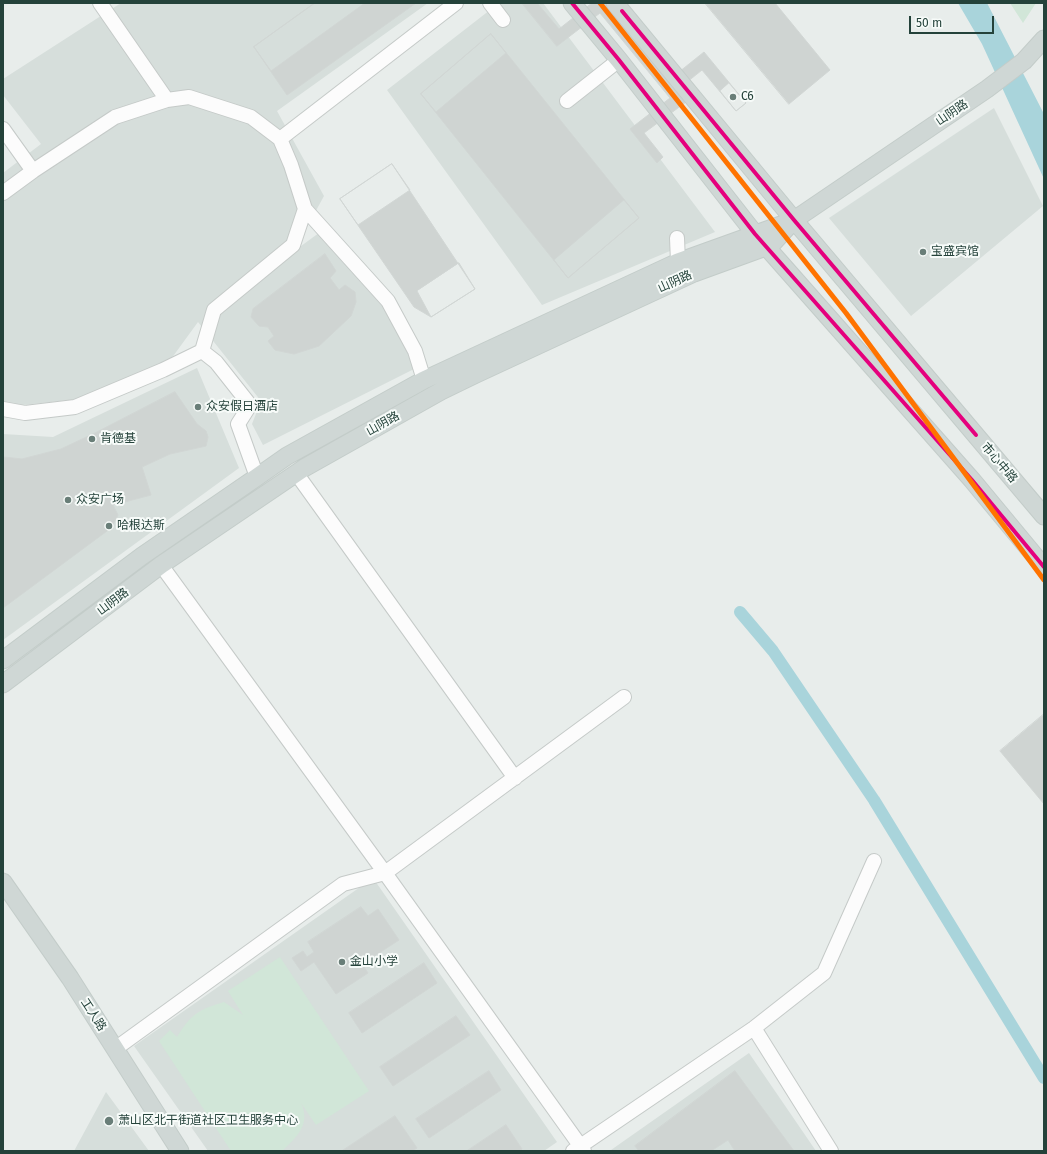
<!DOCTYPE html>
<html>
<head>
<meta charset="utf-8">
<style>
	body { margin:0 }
	#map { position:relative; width:1047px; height:1154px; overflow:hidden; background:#e8edeb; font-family:"Fira Sans",sans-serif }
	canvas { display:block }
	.frame { position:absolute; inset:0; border:4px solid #24423a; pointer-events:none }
	.scale { position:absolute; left:909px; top:16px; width:85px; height:18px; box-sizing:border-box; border:2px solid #24423a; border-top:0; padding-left:5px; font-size:12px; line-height:14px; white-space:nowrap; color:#24423a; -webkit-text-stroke:3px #f7fbf9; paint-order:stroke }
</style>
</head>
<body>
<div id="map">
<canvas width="1047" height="1154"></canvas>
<div class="frame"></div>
<div class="scale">50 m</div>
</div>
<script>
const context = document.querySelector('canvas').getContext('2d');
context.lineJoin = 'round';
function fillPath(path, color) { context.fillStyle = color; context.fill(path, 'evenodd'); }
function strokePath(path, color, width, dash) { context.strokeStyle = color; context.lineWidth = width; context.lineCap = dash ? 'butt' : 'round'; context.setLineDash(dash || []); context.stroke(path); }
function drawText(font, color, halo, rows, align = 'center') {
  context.font = font + ' "Fira Sans","Noto Sans SC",sans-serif'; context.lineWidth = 4; context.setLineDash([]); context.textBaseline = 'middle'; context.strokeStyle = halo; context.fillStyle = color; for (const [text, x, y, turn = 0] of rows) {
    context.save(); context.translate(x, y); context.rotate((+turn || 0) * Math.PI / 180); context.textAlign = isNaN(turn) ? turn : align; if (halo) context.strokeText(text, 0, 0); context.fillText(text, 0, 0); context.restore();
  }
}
const built = new Path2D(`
	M121,3h307l-151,108 47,85 -28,51 -69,53 96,-70 79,97 18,39 -157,79 -11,-21 9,-23 -63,-79 -35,48 -84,29 -76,8v-234l38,-29 -38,-49v-16z
	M499,3h44l172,229 -173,73 -155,-215z
	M994,108l49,98 -132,110 -82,-98z
	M197,368l42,100 -236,172v-206l50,3z
	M373,878l184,264 -13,9h-336l-74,-105z
	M749,1053l67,98h-204l-1,-1z
	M106,1092l43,59h-75z`);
const green = new Path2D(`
	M1010,3h26l-13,20z
	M280,957l89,134 -53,34 -15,-22c10,21 -4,34 -19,48h-51l-72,-110 11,-11 7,7c14,-23 21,-27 47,-35l19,13 -15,-24z`);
const water = new Path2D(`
	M958,3h29l57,111v65l-62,-135z`);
const canal = new Path2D(`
	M740,612l33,39 101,149 170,278`);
const building = new Path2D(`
	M315,3h101l-129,92 -33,-48z
	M315,3h50l-94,68 -17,-24z
	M522,3h15l22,26 33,-26h14l63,77 35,-28 42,51 -10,8 -34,-41 -25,20 9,12 -42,31 19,24 -6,6 -27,-34 40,-31 -70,-85 -43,33z
	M705,3h70l55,67 -41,34z
	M491,34l148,184 -71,60 -147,-184z
	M491,34l15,19 -70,59 -15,-18z
	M729,83l17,20 -10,8 -16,-20z
	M392,164l83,125 -44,28 -17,-10 -74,-108z
	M392,164l18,26 -52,35 -18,-26z
	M624,200l15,18 -71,60 -14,-18z
	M325,254l11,17 -6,7 9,12 6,-5 10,7 1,10 -5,14 -32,30 -25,8 -19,-4 -7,-9 6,-5 -6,-9 -9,-1 -8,-9 2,-8z
	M459,263l16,26 -44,28 -14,-26z
	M175,392l22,32 9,7 2,6 -2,9 -36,8 -28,13 9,28 -38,10 5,10 -7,13 -108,80v-151l19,2 39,-10 34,-16z
	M1043,715l1,1v88l-44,-53z
	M361,907l7,9 10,-7 21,31 -37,24 6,9 -32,21 -22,-32 -13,9 -9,-13 11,-7 4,6 7,-5 -6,-10z
	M424,963l13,20 -75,50 -13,-20z
	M456,1016l14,19 -77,51 -13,-19z
	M489,1071l12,19 -72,48 -13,-19z
	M735,1071l59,80h-59l-7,-11 -17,11h-72l-4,-5z
	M395,1116l22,32 -5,3h-70z
	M506,1125l16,24 -4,2h-51z`);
const minor = new Path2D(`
	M100,3l67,97
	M490,3l13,17
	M567,101l52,-41
	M3,129l30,42 -30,22
	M280,139l176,-136
	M33,171l82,-54 52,-17 22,-3 62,20 29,22 11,26 14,44 -12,36 -79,65 -12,41
	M305,209l83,92 27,50 9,29
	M677,238l1,24
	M3,409l22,4 50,-6 88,-37 39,-19 14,11 34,43 -12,19 19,53
	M296,473l219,305
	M161,565l224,308 199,278
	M754,1028l77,123
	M115,1049l228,-165 42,-11 239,-176
	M573,1151l181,-123 70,-55 50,-112`);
const major = new Path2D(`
	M572,3l47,57 136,174 217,246 72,87
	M615,3l179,217 250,296
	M3,660l139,-104 115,-79 30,-21 137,-76 254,-118 114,-41
	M3,684l158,-119 143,-97 137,-77 35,-17 218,-101 77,-28 23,-25 193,-131 37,-28 20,-22
	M3,882l67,96 110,173`);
const bus1 = new Path2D(`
	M572,3l47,57 136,174 217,246 72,87
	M622,11l172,209 182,215`);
const metro1 = new Path2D(`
	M600,3l246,310 198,267`);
const markers = [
	[733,97,4,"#697e78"],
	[923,252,4,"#697e78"],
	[198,407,4,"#697e78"],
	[92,439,4,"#697e78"],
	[68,500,4,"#697e78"],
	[109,526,4,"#697e78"],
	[342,962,4,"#697e78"],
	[109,1121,5,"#697e78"]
];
const poiNames = [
	["C6",741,97],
	["宝盛宾馆",931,252],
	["众安假日酒店",206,407],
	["肯德基",100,439],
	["众安广场",76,500],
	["哈根达斯",117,526],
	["金山小学",350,962],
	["萧山区北干街道社区卫生服务中心",118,1121]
];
const streetNames = [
	["山阴路",952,113,-34],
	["山阴路",675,282,-24],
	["山阴路",383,424,-29],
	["市心中路",999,463,50],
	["山阴路",113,602,-37],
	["工人路",93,1015,57]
];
fillPath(built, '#d6dedb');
fillPath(green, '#d1e6d8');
fillPath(water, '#a9d4db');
strokePath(canal, '#a9d4db', 12);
fillPath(building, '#cfd4d2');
strokePath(building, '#d1d6d4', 1);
strokePath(minor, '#c5cac8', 16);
strokePath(major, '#c3ccc9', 19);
strokePath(minor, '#fcfcfc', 14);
strokePath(major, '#cfd7d5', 17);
strokePath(bus1, '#e5007d', 4);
strokePath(metro1, '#ff7300', 5);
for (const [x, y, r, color] of markers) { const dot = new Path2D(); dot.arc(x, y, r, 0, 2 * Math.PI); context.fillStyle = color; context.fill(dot); strokePath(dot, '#f7fbf9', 1.5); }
drawText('12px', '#24423a', '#f7fbf9', poiNames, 'left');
drawText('12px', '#24423a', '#f7fbf9', streetNames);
</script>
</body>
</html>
